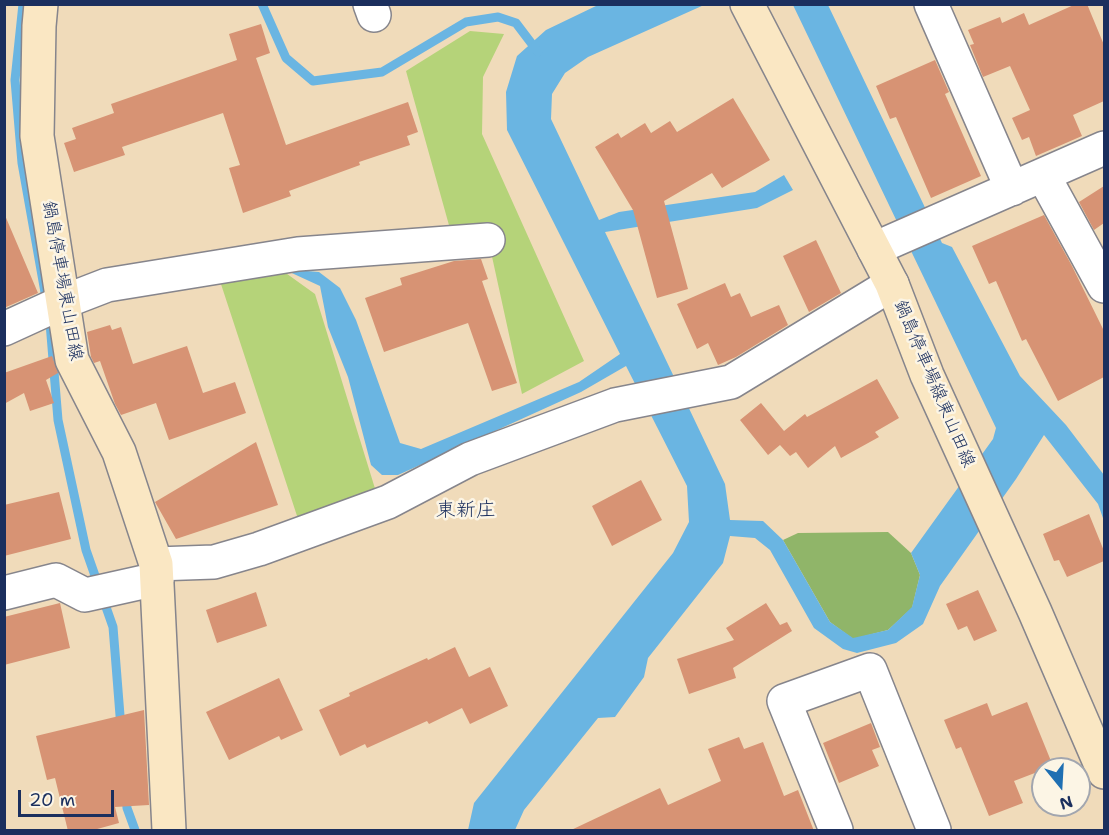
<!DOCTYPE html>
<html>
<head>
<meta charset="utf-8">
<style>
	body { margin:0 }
	#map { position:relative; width:1109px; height:835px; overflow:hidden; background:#f0dbba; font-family:"Shantell Sans",sans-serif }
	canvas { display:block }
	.frame { position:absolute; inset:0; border:6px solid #1b2f5e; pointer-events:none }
	.north { position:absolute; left:1031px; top:757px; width:60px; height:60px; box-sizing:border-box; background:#fcf5e5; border:2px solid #a2a6af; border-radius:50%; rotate:162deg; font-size:16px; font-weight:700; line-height:24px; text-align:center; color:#1b2f5e }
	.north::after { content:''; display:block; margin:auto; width:21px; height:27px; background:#1f6fb2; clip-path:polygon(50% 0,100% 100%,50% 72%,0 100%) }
	.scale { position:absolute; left:18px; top:790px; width:96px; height:27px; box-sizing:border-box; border:3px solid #1b2f5e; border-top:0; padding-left:8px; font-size:18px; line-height:21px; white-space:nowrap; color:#1b2f5e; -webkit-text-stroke:4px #fcf5e5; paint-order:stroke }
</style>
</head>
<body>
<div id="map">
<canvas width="1109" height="835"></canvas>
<div class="frame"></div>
<div class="north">N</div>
<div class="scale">20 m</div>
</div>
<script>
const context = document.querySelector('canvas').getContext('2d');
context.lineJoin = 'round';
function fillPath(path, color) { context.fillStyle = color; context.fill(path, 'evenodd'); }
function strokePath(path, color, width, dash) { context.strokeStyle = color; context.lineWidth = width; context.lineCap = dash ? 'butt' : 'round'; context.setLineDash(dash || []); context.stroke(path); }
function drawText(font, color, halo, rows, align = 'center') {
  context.font = font + ' "Shantell Sans","Klee One",sans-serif'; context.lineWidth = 5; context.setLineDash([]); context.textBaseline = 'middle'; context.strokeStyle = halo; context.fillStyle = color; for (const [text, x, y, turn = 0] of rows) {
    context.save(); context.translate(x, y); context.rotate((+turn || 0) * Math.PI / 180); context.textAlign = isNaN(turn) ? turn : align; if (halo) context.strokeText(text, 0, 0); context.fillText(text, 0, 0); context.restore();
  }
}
const green = new Path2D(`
	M470,31l34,3 -21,43 -1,57 102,227 -62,33 -31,-142 -39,-16 -46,-165z
	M276,266l39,28 62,201 -77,30 -81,-247z`);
const forest = new Path2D(`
	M888,532l23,21 9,22 -8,33 -24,22 -35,9 -23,-17 -47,-82 15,-7z`);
const water = new Path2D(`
	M598,5h106l-116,52 -23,16 -13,21 -1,25 48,101 20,-8 136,-20 29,-17 9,15 -36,18 -152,24 120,252 5,36 33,1 20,19 47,82 23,16 35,-8 24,-23 8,-32 -9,-22 82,-114 3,-11 -203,-423h35l114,238 10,4 68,129 46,49 38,50v46l-6,-17 -54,-69 -28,44 -76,107 -17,38 -27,19 -39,10 -14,-4 -29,-21 -44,-78 -15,-12 -25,-2 -7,27 -75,95 -4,19 -29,40 -17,1 -74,92 -9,20h-47l6,-27 199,-250 16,-31 -2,-36 -61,-120 -45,26 -183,83h-16l-11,-10 -23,-88 -20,-50 -8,-41 -37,-17 36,3 21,16 16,32 44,123 21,6 158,-67 41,-28 -113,-224 -1,-38 11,-36 29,-26z`);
const stream = new Path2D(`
	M23,4l-8,76 7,83 24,135
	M262,4l24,54 27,23 69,-9 84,-50 32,-5 18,6 22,29
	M50,323l8,97 28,130 27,77 8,101
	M126,795l1,13 8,22`);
const building = new Path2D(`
	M1076,4h11l17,41v56l-31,14 9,21 -46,20 -7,-19 -7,3 -10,-22 18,-8 -20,-44 -27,11 -13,-32 4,-1 -6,-14 32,-13 2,6 22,-10 5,12z
	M261,24l9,29 -14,5 30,87 122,-43 10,30 -11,4 3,9 -51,17 1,3 -71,26 2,5 -48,17 -14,-45 11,-3 -17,-52 -101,34 3,8 -51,17 -10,-29 12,-4 -4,-11 42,-15 -3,-9 126,-44 -8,-26z
	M935,60l14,32 -4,2 36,82 -50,22 -35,-81 -6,2 -14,-33z
	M733,98l37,62 -48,28 -10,-15 -48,28 24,88 -31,9 -24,-88 -38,-63 23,-14 3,5 24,-15 6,10 19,-12 7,11z
	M1104,186v37l-10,7 -15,-28z
	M4,213l34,80 -34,15z
	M1044,215l28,51 32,65v46l-46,24 -32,-62 -4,2 -26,-60 -7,3 -17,-38z
	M816,240l25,53 -32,19 -26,-56z
	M481,259l7,20 -6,2 35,102 -25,8 -24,-68 -84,29 -19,-54 37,-13 -2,-7 54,-17z
	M725,283l6,14 9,-4 11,24 28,-12 9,20 -52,32 -18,8 -10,-22 -11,6 -20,-45z
	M110,325l2,5 9,-3 12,37 54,-18 16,47 32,-11 11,31 -77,27 -13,-37 -35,12 -6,-11 -15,-43 -6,2 -3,-6 -4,-25z
	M52,356l6,17 -12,7 8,23 -24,8 -6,-18 -20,11v-31z
	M877,379l22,39 -24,14 4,5 -38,21 -6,-12 -27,22 -12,-16 -6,4 -10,-11 -12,10 -28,-35 21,-17 23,28 21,-17 2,3z
	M256,442l22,63 -102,34 -21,-37z
	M641,480l21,40 -50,26 -20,-40z
	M59,492l12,47 -67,17v-51z
	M1089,514l15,37v10l-37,16 -8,-17 -5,1 -11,-27z
	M978,590l19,41 -23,10 -7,-15 -9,4 -12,-26z
	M256,592l11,34 -50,17 -11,-33z
	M60,603l10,45 -66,17v-48z
	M766,603l14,22 7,-3 5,9 -59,37 3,10 -47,16 -12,-35 57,-19 -8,-12z
	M455,647l14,30 21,-10 18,39 -38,18 -8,-16 -33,16 -2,-3 -60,27 -2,-4 -25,12 -21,-46 31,-14 -1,-3 78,-35 1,2z
	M279,678l24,52 -22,10 -2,-4 -50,24 -23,-48z
	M1027,702l26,64 -39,15 9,22 -34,13 -28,-69 -5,2 -12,-29 43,-17 5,13z
	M144,710l5,95 -34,2 4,16 -29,8h-22l-13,-53 -8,2 -11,-44z
	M871,723l9,24 -8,3 7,16 -40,17 -16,-40z
	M739,737l5,12 19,-7 21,54 14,-6 16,41h-245l91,-43 8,17 53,-24 -13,-32z`);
const street = new Path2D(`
	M370,4l4,11
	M931,4l81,185
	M1043,175l61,111
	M874,249l230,-101
	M4,329l59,-27 44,-17 191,-31 190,-14
	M156,564l58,-2 45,-13 129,-47 82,-43 145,-54 116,-23 161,-98
	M4,593l52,-13 29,15 72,-16
	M836,830l-52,-129 86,-31 64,160`);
const secondary = new Path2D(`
	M41,4l-2,22 -2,110 35,224 47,92 37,112 13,266
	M747,4l145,280 35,91 108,237 69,160`);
const streetNames = [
	["鍋島停車場東山田線",62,281,80],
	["鍋島停車場線東山田線",934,384,67]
];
const neighbourhoodNames = [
	["東新庄",466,511]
];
fillPath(green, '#b5d379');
fillPath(forest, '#90b569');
fillPath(water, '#6ab5e2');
strokePath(stream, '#6ab5e2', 9);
fillPath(building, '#d79374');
strokePath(street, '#86858c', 36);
strokePath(secondary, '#86858c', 36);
strokePath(street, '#fff', 33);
strokePath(secondary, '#fae7c3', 33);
drawText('18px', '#1b2f5e', '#fcf5e5', streetNames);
drawText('20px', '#1b2f5e', '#fcf5e5', neighbourhoodNames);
</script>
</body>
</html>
